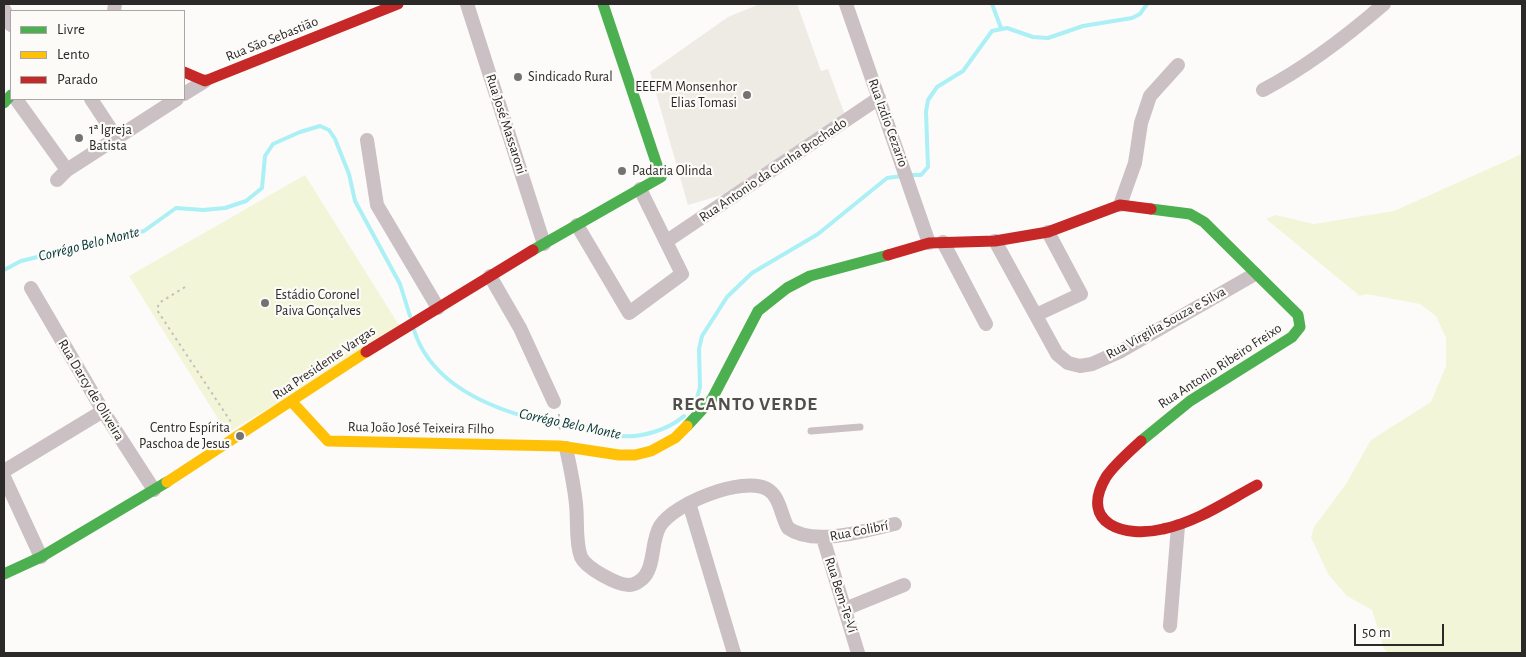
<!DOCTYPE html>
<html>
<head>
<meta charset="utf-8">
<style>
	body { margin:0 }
	#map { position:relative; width:1526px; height:657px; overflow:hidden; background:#fcfbf9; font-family:"Alegreya Sans",sans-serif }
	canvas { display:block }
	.frame { position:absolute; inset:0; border:5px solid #2b2a29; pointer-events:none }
	.legend { position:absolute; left:10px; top:10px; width:175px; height:90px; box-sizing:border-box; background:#fdfbf8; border:1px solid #a9a7a5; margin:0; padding:6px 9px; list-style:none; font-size:15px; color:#2b2a29 }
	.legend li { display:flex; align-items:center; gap:10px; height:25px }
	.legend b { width:25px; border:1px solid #a9a7a5 }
	.scale { position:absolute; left:1354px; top:624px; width:90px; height:22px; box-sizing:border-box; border:2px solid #2b2a29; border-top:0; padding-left:6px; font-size:15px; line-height:18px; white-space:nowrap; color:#2b2a29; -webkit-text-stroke:4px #fdfbf8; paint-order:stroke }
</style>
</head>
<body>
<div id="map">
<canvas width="1526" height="657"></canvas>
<div class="frame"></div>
<ul class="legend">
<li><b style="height:6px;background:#4caf50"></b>Livre</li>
<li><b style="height:6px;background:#ffc107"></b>Lento</li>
<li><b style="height:6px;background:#c62828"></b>Parado</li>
</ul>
<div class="scale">50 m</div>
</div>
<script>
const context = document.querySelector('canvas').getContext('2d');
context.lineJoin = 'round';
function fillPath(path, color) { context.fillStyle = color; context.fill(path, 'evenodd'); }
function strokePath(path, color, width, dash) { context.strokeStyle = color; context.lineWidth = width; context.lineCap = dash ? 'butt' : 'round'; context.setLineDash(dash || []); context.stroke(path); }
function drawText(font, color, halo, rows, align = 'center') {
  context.font = font + ' "Alegreya Sans",sans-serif'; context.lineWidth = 4.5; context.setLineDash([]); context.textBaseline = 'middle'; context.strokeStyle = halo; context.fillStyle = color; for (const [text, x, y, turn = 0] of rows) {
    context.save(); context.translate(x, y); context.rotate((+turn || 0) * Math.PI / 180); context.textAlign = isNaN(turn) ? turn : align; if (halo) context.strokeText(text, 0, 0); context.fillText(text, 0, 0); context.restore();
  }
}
const built = new Path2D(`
	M760,4h37l24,67 7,-2 18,49 -101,70 -57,17 -38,-133 78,-55z`);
const green = new Path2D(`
	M1522,154v499h-134l-4,-4 -12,-39 -25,-14 -19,-22 -17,-37 3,-10 32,-43 25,-44 60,-38 15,-36v-28l-10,-22 -16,-12 -54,-10 -6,2 -94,-77 10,-4 38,9 80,-13z
	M305,175l97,155 -175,103 -98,-157z`);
const stream = new Path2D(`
	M992,4l9,24
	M908,175h13l7,-8 -2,-55 2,-12 9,-13 26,-16 29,-40 15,-3 26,9 15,1 35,-12 49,-8 8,-4 7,-10
	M4,270l17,-9 123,-30 32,-23 27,2 22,-2 21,-7 16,-13 3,-32 8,-12 27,-12 20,-6 9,4 6,9 14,35 6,27 45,83 10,32
	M414,330c16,51 68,75 116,88 14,4 28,2 42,5 16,4 32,11 48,13 21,2 48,-6 64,-20
	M691,409l6,-11 3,-11 -1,-38 3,-13 25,-39 25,-24 66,-39 69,-56 15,-2`);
const path = new Path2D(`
	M185,287l-26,16 -2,7 74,112
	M559,414l1,17`);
const lane = new Path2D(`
	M811,431l49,-4`);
const street = new Path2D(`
	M467,4l77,240
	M846,4l83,239
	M4,9l7,16
	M114,11l1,-7
	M1263,90c44,-23 84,-54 121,-86
	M184,94l21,-13
	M16,99l51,71
	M91,99l25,38
	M367,140l10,65 61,103
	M57,180l10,-10 110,-71
	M1120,205l15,-42 6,-40 9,-27 28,-31
	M577,225l52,88 53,-39 -42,-85
	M667,241l212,-143
	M995,241l62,113 11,9 12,3 12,-2 29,-13 134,-77
	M943,242l43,82
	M490,276l30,52 34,74
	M31,288l72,123 51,79
	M1036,315l45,-21 -33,-62
	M566,448c4,18 8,37 10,56 2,17 -1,37 5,53 5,11 36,28 48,28 6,0 13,-5 16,-9 10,-13 6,-35 15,-50 15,-23 82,-50 107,-37 13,7 14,27 21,39 26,19 78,2 107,-4
	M4,471l99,-60
	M4,477l37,80
	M689,503l45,150
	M823,538l35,115
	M845,609l59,-24
	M1170,626l8,-100`);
const fast = new Path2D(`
	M4,103l7,-8
	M533,250l128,-73 -58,-173
	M687,426l25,-27 46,-88 29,-23 23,-12 78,-21
	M1141,441l49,-40 102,-64 8,-10 -2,-12 -94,-93 -14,-8 -39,-5
	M4,574l37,-17 126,-75`);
const slow = new Path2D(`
	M292,402l36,39 232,5 59,9h16l16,-4 24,-13 12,-12
	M167,482l199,-130`);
const jam = new Path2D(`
	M184,72l21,9 193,-77
	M888,255l41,-12 66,-2 53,-9 72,-27 31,4
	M366,352l167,-102
	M1141,441c-12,11 -26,23 -35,36 -28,48 20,61 57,52 34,-7 64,-28 94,-44`);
const markers = [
	[518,77,5,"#747372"],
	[747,95,5,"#747372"],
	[79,138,5,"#747372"],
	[622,171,5,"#747372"],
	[265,303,5,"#747372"],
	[240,436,5,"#747372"]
];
const streetNames = [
	["Rua São Sebastião",272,39,-22],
	["Rua Izdio Cezario",888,123,70],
	["Rua José Massaroni",506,124,72],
	["Rua Antonio da Cunha Brochado",773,170,-34],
	["Rua Virgilia Souza e Silva",1166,323,-29],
	["Rua Presidente Vargas",324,363,-34],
	["Rua Antonio Ribeiro Freixo",1220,366,-33],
	["Rua Darcy de Oliveira",91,390,59],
	["Rua João José Teixeira Filho",421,428,1],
	["Rua Colibrí",859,531,-11],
	["Rua Bem-Te-Vi",841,595,72]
];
const poiNames = [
	["Sindicado Rural",528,77],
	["EEEFM Monsenhor",737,87,"right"],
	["Elias Tomasi",737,103,"right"],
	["1ª Igreja",89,130],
	["Batista",89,146],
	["Padaria Olinda",632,171],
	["Estádio Coronel",275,295],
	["Paiva Gonçalves",275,311],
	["Centro Espírita",230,428,"right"],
	["Paschoa de Jesus",230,444,"right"]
];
const waterNames = [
	["Corrégo Belo Monte",89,244,-14],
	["Corrégo Belo Monte",570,424,12]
];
const districtNames = [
	["RECANTO VERDE",745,404]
];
fillPath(built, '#edebe4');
fillPath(green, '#f2f5d8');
strokePath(stream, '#aaf0f5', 4);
strokePath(path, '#c6bfc0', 2, [2.5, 4]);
strokePath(lane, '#cbc0c3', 7);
strokePath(street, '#cbc0c3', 14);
strokePath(fast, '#4caf50', 11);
strokePath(slow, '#ffc107', 11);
strokePath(jam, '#c62828', 11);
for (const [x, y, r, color] of markers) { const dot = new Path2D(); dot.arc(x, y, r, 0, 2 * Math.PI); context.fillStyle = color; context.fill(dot); strokePath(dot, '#fdfbf8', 2); }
drawText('14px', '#2b2a29', '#fdfbf8', streetNames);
drawText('14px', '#2b2a29', '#fdfbf8', poiNames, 'left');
drawText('italic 15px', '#023538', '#fdfbf8', waterNames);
context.letterSpacing = '1px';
drawText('bold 19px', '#504f4c', '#fdfbf8', districtNames);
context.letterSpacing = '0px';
</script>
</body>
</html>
